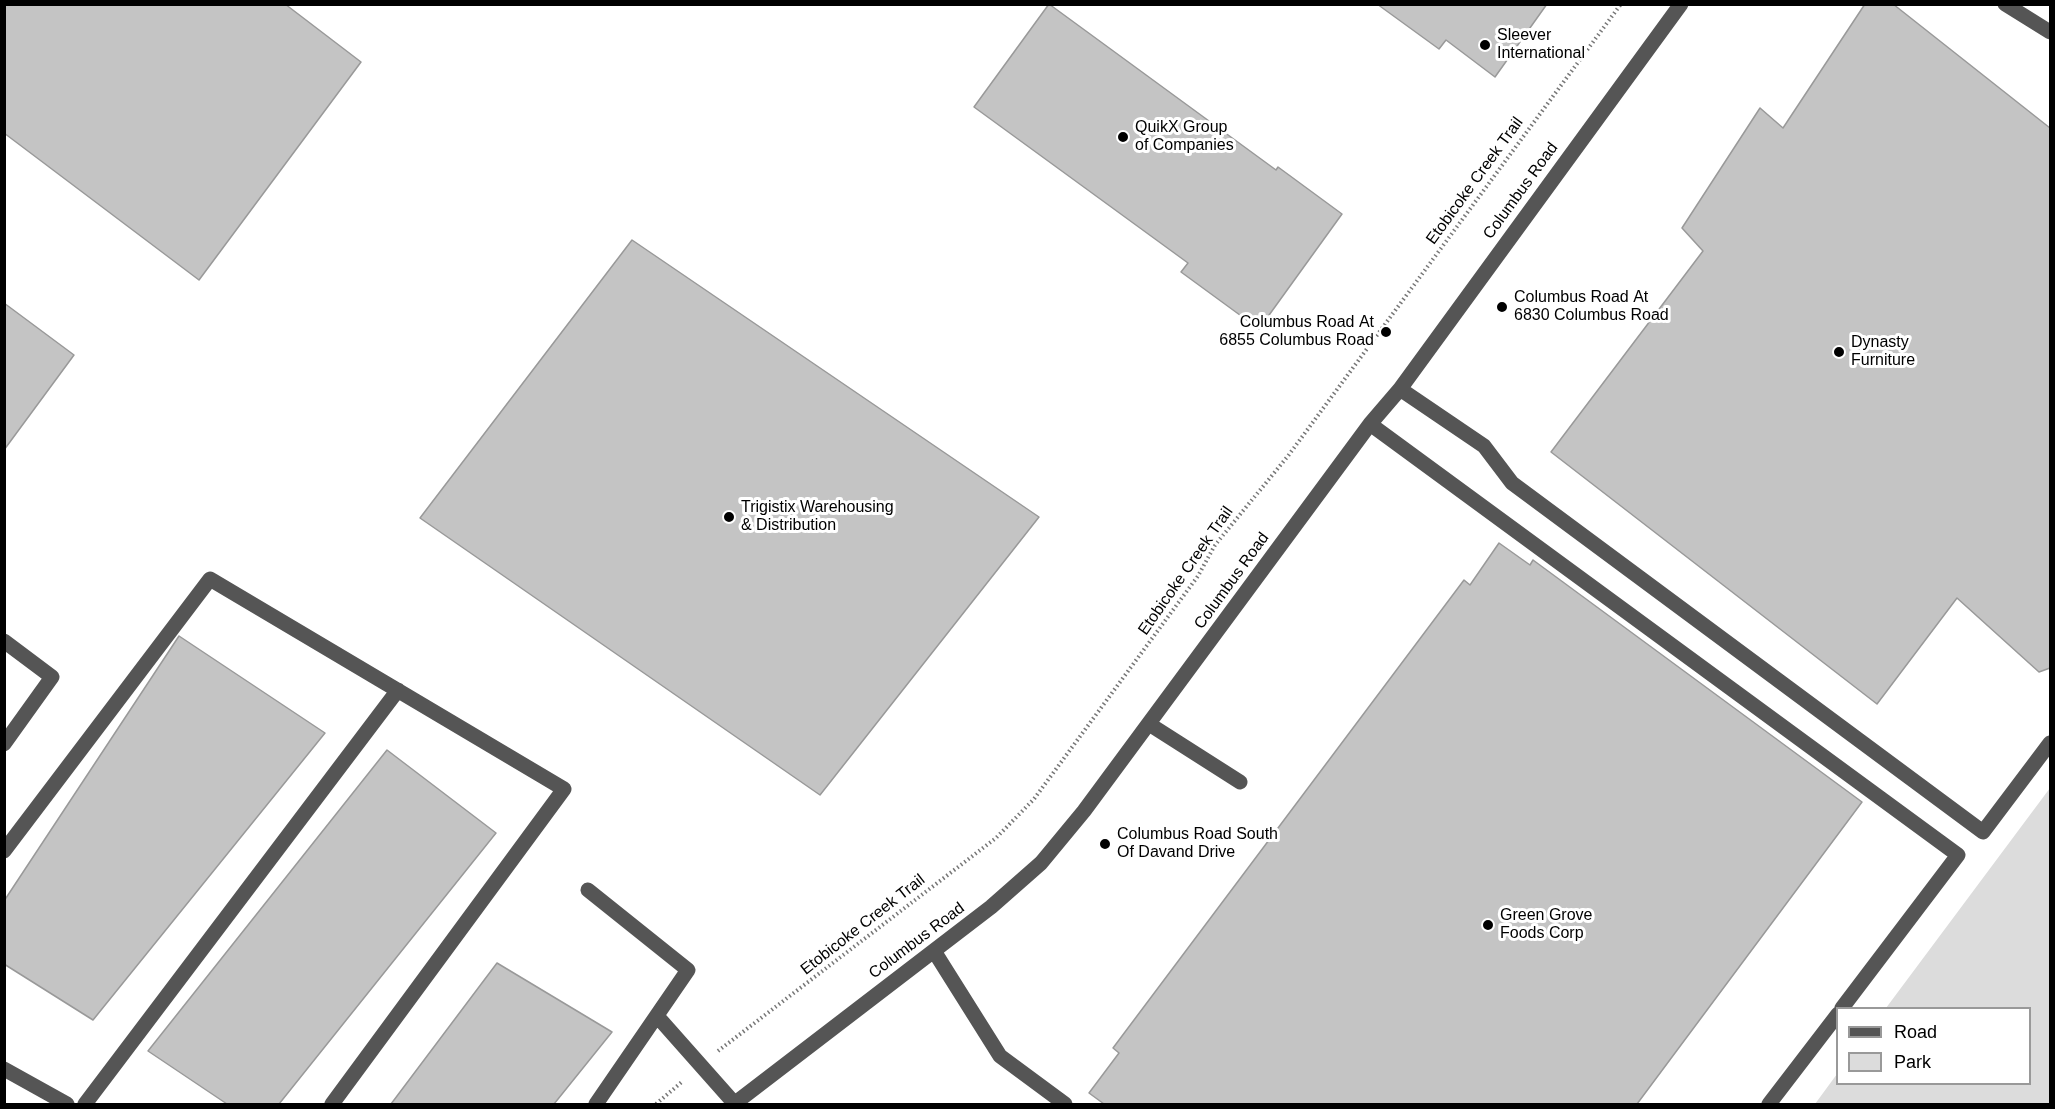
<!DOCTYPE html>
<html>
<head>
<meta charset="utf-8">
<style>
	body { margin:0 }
	#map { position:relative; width:2055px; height:1109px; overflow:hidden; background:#fff; font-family:Helvetica,sans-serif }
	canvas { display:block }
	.frame { position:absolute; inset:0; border:6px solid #000; pointer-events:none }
	.legend { position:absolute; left:1836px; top:1007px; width:195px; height:78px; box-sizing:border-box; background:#fff; border:2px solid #999; margin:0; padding:8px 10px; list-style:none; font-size:18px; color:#000 }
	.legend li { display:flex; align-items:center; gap:12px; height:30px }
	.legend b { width:30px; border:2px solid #999 }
</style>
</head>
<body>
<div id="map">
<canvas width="2055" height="1109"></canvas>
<div class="frame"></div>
<ul class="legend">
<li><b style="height:8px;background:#555"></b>Road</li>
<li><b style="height:16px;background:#dcdcdc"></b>Park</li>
</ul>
</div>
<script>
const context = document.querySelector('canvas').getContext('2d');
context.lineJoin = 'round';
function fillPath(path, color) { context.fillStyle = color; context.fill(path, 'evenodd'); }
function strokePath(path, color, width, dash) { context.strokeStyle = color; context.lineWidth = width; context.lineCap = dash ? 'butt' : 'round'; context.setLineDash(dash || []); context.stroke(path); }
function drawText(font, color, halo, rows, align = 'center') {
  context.font = font + ' Helvetica,sans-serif'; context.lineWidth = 6; context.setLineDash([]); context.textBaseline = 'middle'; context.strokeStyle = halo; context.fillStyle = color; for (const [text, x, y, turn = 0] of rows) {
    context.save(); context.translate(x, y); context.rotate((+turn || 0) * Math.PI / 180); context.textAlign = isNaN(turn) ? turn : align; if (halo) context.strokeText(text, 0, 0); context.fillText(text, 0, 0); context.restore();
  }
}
const green = new Path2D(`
	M2050,788v316h-235l22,-30 1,10h192v-76h-144z`);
const building = new Path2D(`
	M4,4h281l76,58 -162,218 -195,-147z
	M1049,4l227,166 2,-3 64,47 -83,115 -78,-57 7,-9 -214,-156z
	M1377,4h170l-52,73 -49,-37 -7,9z
	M1865,4h28l157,124v540l-11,4 -82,-74 -80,106 -326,-252 152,-201 -21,-23 78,-120 23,20z
	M632,240l407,277 -219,278 -400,-277z
	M4,303l70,52 -70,95z
	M1499,543l31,22 3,-5 329,242 -225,302h-533l-15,-11 30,-40 -6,-5 351,-468 6,5z
	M179,636l146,97 -232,287 -89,-56v-63z
	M387,750l109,83 -217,271h-52l-79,-53z
	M497,963l115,69 -58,72h-163z`);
const path = new Path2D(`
	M718,1051l278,-213 38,-39 164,-223 17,-31 73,-89 333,-452
	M656,1104l27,-23`);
const minor = new Path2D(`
	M2005,4l45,28
	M1400,389l84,57 28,37 471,349 67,-89
	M1370,424l588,431 -116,153
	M4,641l48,36 -48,67
	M1149,724l91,58
	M4,851l206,-272 354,210 -232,315
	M588,890l100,80 -92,134
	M934,951l66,105 65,48
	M657,1016l78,88
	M4,1069l63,35
	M85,1104l313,-414
	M734,1104l257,-197 50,-44 43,-52 286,-387 30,-35 281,-385
	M1769,1104l69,-90`);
const markers = [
	[1485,45,6,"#000"],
	[1123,137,6,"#000"],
	[1502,307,6,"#000"],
	[1386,332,6,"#000"],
	[1839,352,6,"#000"],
	[729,517,6,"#000"],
	[1105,844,6,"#000"],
	[1488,925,6,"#000"]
];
const poiNames = [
	["Sleever",1497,36],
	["International",1497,54],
	["QuikX Group",1135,128],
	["of Companies",1135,146],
	["Columbus Road At",1514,298],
	["6830 Columbus Road",1514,316],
	["Columbus Road At",1374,323,"right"],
	["6855 Columbus Road",1374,341,"right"],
	["Dynasty",1851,343],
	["Furniture",1851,361],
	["Trigistix Warehousing",741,508],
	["& Distribution",741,526],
	["Columbus Road South",1117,835],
	["Of Davand Drive",1117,853],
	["Green Grove",1500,916],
	["Foods Corp",1500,934]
];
const streetNames = [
	["Etobicoke Creek Trail",1475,181,-54],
	["Columbus Road",1521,191,-54],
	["Etobicoke Creek Trail",1186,571,-55],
	["Columbus Road",1232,581,-54],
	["Etobicoke Creek Trail",863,925,-38],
	["Columbus Road",917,941,-37]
];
fillPath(green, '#dcdcdc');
fillPath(building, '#c4c4c4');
strokePath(building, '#999', 1.5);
strokePath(path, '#777', 4, [1.5, 3]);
strokePath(minor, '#555', 15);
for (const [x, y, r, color] of markers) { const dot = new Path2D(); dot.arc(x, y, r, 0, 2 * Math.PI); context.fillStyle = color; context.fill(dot); strokePath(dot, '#fff', 2); }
drawText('16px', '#000', '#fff', poiNames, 'left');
drawText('16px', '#000', '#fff', streetNames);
</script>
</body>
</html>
